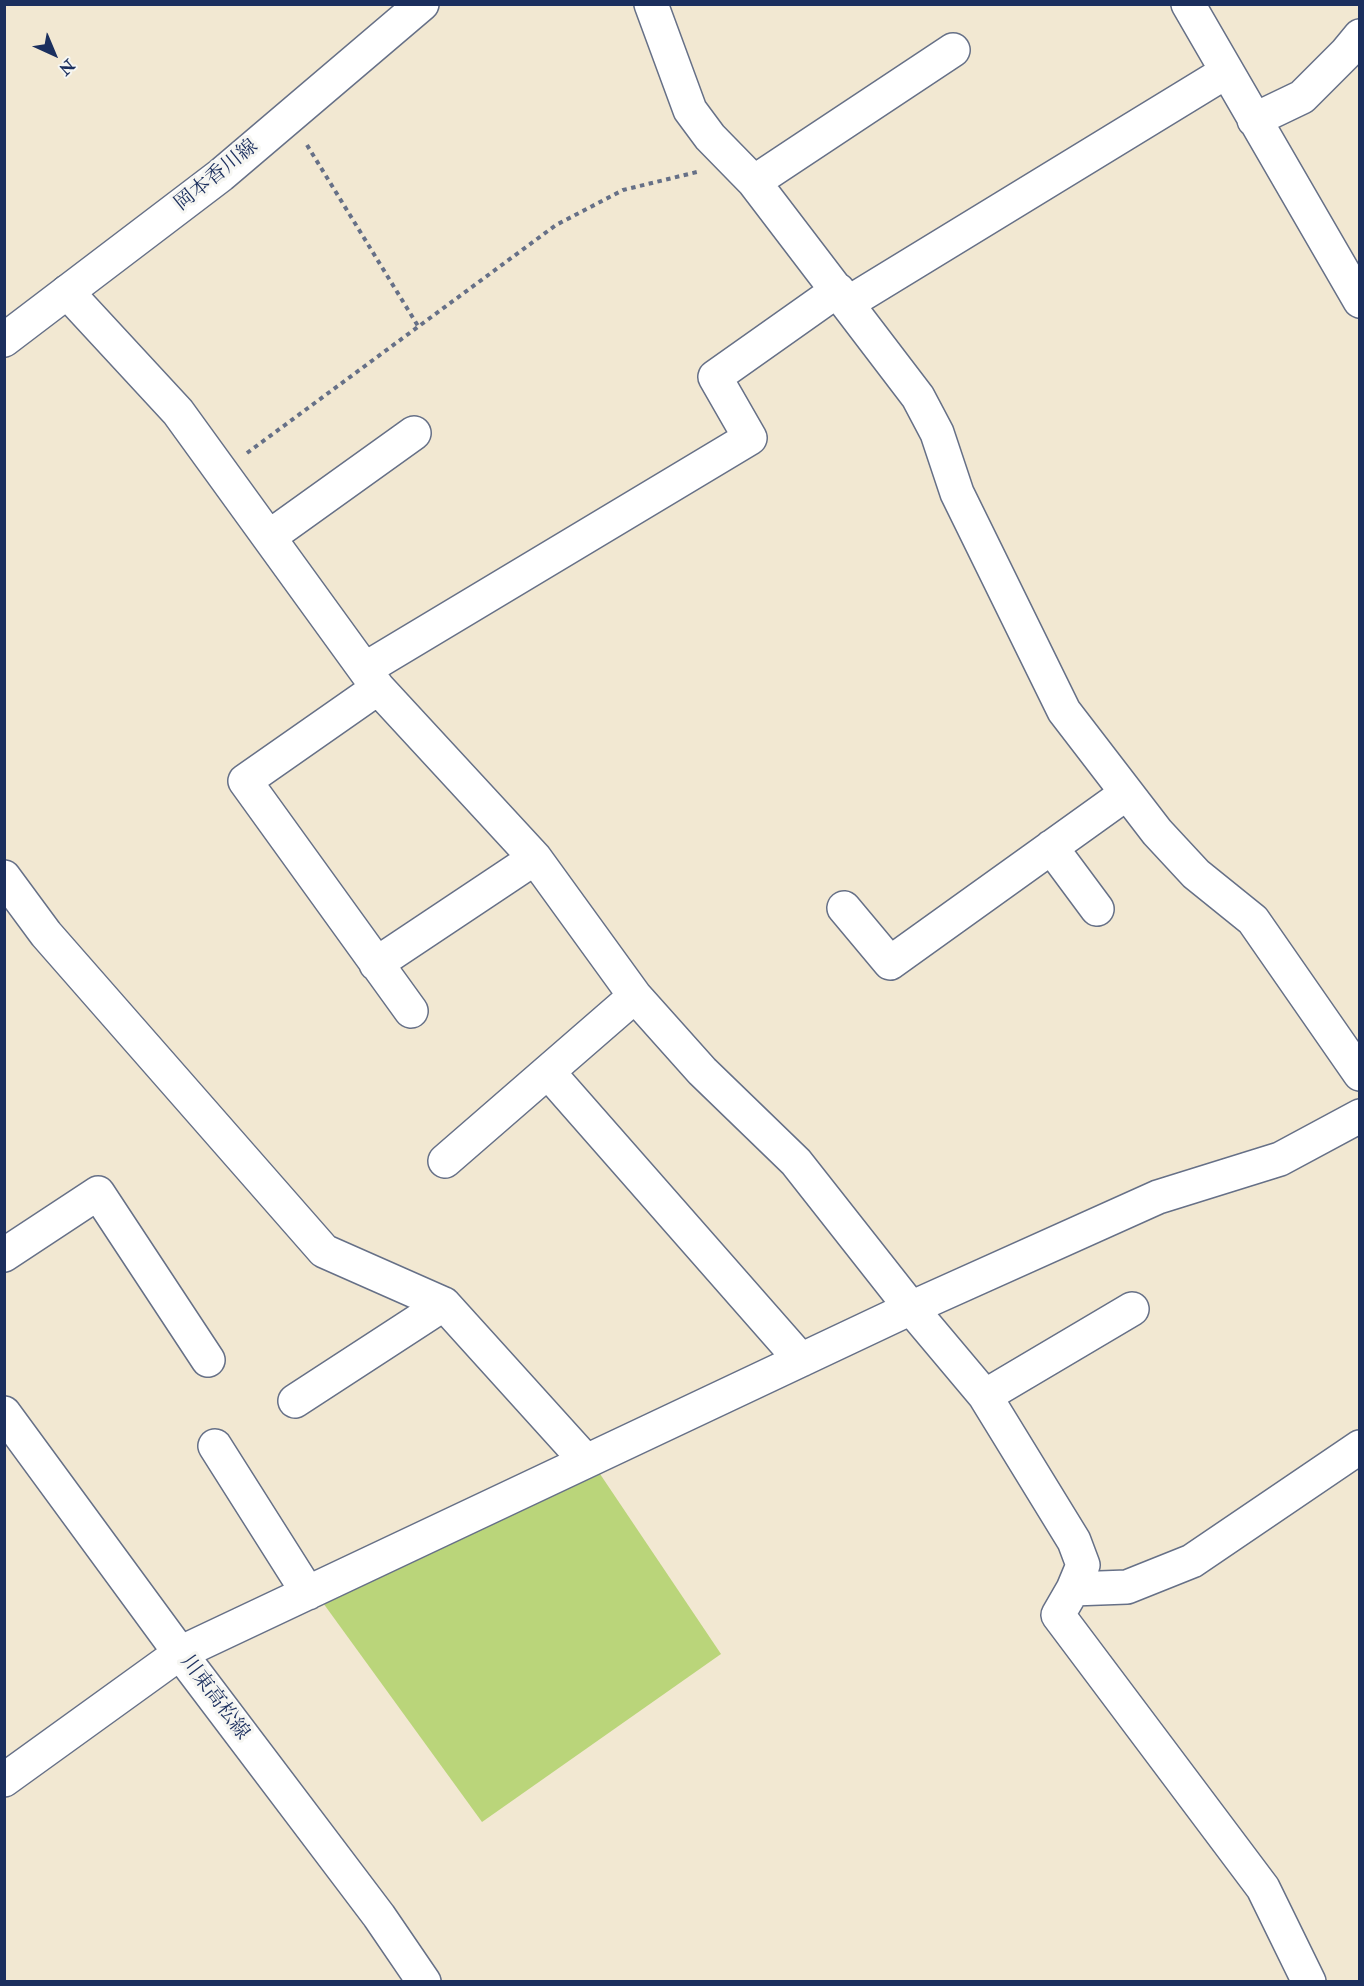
<!DOCTYPE html>
<html>
<head>
<meta charset="utf-8">
<style>
	body { margin:0 }
	#map { position:relative; width:1364px; height:1986px; overflow:hidden; background:#f2e8d2; font-family:"IM FELL Double Pica",serif }
	canvas { display:block }
	.frame { position:absolute; inset:0; border:6px solid #1b2f5e; pointer-events:none }
	.north { position:absolute; left:24px; top:24px; width:60px; height:60px; -webkit-text-stroke:4px #f6f6f2; paint-order:stroke; rotate:136deg; font-size:16px; font-weight:700; line-height:24px; text-align:center; color:#1b2f5e }
	.north::after { content:''; display:block; margin:auto; width:21px; height:27px; background:#1b2f5e; clip-path:polygon(50% 0,100% 100%,50% 72%,0 100%) }
</style>
</head>
<body>
<div id="map">
<canvas width="1364" height="1986"></canvas>
<div class="frame"></div>
<div class="north">N</div>
</div>
<script>
const context = document.querySelector('canvas').getContext('2d');
context.lineJoin = 'round';
function fillPath(path, color) { context.fillStyle = color; context.fill(path, 'evenodd'); }
function strokePath(path, color, width, dash) { context.strokeStyle = color; context.lineWidth = width; context.lineCap = dash ? 'butt' : 'round'; context.setLineDash(dash || []); context.stroke(path); }
function drawText(font, color, halo, rows, align = 'center') {
  context.font = font + ' "IM FELL Double Pica","Noto Serif JP",serif'; context.lineWidth = 6; context.setLineDash([]); context.textBaseline = 'middle'; context.strokeStyle = halo; context.fillStyle = color; for (const [text, x, y, turn = 0] of rows) {
    context.save(); context.translate(x, y); context.rotate((+turn || 0) * Math.PI / 180); context.textAlign = isNaN(turn) ? turn : align; if (halo) context.strokeText(text, 0, 0); context.fillText(text, 0, 0); context.restore();
  }
}
const green = new Path2D(`
	M596,1468l125,186 -239,168 -164,-226z`);
const path = new Path2D(`
	M307,145l111,181
	M247,453l309,-228 67,-35 74,-18`);
const street = new Path2D(`
	M651,4l39,106 20,27 44,45 164,215 19,36 20,60 107,218 93,121 39,42 57,46 107,154
	M1188,4l172,297
	M1254,120l48,-23 44,-44 14,-17
	M754,182l199,-132
	M67,292l111,120 200,276 157,170 100,138 67,75 94,91 115,146 74,88 89,145 9,24 -10,24 -15,26 205,273 46,94
	M848,303l378,-231
	M269,537l145,-104
	M365,669l385,-231 -35,-61 123,-87
	M378,688l-133,93 166,230
	M1051,847l46,62
	M4,877l42,57 278,317 120,53 142,157
	M844,908l46,55 237,-170
	M376,964l159,-106
	M548,1072l253,288
	M445,1161l190,-165
	M4,1255l94,-62 110,167
	M985,1396l147,-87
	M295,1401l149,-97
	M215,1446l93,147
	M1073,1589l54,-2 65,-26 168,-114
	M4,1780l176,-127 731,-345 247,-111 122,-38 80,-43`);
const secondary = new Path2D(`
	M4,340l217,-165 201,-171
	M4,1413l176,240 199,263 45,66`);
const streetNames = [
	["岡本香川線",217,176,-39],
	["川東高松線",214,1698,53]
];
fillPath(green, '#bad57a');
strokePath(street, '#667087', 36);
strokePath(secondary, '#667087', 36);
strokePath(path, '#667087', 4, [4.5, 4.5]);
strokePath(street, '#fff', 33);
strokePath(secondary, '#fff', 33);
drawText('20px', '#1b2f5e', '#f6f6f2', streetNames);
</script>
</body>
</html>
